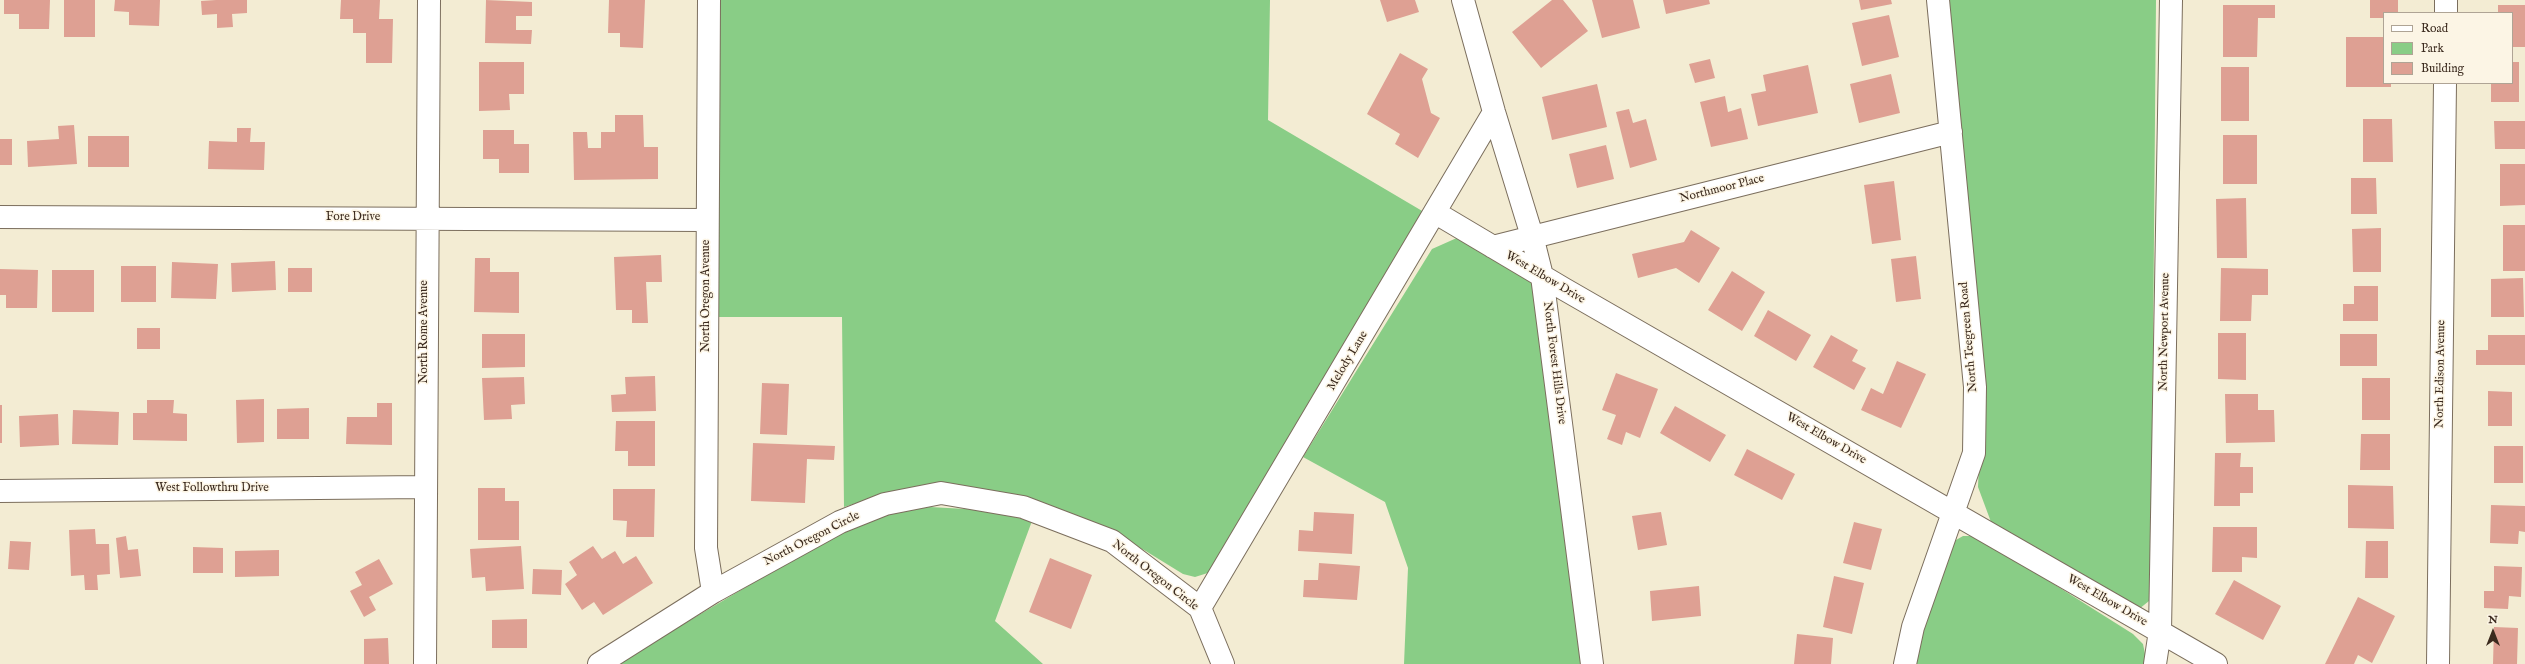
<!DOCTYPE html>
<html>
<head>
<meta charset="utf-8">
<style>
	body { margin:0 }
	#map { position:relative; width:2525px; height:664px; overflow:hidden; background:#f3ecd3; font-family:"IM FELL English",serif }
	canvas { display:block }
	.legend { position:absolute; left:2383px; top:12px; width:130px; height:72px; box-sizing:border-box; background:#fcf5e5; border:1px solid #afa495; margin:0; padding:5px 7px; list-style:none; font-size:12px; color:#3b2a1e }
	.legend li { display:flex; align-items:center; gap:8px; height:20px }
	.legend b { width:20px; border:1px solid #afa495 }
	.north { position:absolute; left:2473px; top:612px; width:40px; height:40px; -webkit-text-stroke:3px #fcf5e5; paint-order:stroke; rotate:0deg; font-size:11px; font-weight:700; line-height:16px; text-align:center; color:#3b2a1e }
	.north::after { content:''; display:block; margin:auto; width:14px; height:18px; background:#3b2a1e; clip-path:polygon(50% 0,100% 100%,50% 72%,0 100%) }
</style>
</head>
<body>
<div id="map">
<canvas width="2525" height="664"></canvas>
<ul class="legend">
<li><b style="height:5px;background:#fff"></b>Road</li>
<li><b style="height:11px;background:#89cd86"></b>Park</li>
<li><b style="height:11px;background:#dea093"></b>Building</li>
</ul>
<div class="north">N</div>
</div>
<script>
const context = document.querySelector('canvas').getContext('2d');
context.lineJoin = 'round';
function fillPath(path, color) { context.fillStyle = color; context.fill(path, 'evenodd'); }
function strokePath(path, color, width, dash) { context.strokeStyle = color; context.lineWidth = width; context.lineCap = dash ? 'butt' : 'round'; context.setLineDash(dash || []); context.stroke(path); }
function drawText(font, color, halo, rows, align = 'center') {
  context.font = font + ' "IM FELL English",serif'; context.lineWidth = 3; context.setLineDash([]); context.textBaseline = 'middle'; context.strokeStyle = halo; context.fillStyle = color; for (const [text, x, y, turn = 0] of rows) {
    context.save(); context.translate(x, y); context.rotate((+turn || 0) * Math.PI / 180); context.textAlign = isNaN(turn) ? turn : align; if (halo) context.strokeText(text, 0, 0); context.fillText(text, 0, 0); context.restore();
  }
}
const green = new Path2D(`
	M718,0h552l-2,120 161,95 -215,356 -19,6 -12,-3 -39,-24 -44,-20 -212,-37 -44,14 -2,-190h-125z
	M1945,0h211l-5,588 -2,13 -10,8 -148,-87 -13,-35 1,-24z
	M1459,237l65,38 10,10 51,379h-181l4,-96 -23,-66 -82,-45 129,-208z
	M930,507l54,3 48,11 -37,100 48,43h-427l201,-119 50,-26 34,-10z
	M1963,536h12l12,6 146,92 10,10 4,20h-234l35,-113 8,-11z`);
const building = new Path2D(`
	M4,0h46l-1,29h-30v-15h-15z
	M64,0h31v37h-31z
	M115,0h45l-1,26 -30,-1v-13l-15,-1z
	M216,0h31v13l-15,1 1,13 -16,1v-14l-15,1 -1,-14z
	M341,0h39l-1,19h14l-1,44h-26v-30h-13v-14h-13z
	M486,0l46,2v14h-16v14h16l-1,14 -46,-1z
	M609,0h36l-2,48 -23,-1v-14h-12z
	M1380,0h35l4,12 -32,10z
	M1552,0h11l25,31 -47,37 -29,-36z
	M1592,0h41l7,28 -38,10z
	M1663,0h46l1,4 -44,10z
	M1859,0h32l1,4 -31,6z
	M2370,0h28v13h-14v5h-14z
	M2223,5h52v13h-17l-1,39h-34z
	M2498,5h27v42h-13v-34h-14z
	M1889,15l10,42 -37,9 -10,-43z
	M2346,37h38v46h7v4h-45z
	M1400,53l28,16 -6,10 9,34 9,5 -22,40 -23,-14 5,-10 -33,-20z
	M1710,59l5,19 -20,5 -6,-19z
	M479,62h45v32h-15l1,16 -31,1z
	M2512,62h7v40h-28v-19h21z
	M1808,65l10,48 -60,13 -7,-32 15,-3 -3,-16z
	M2221,67h28v54h-28z
	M1891,74l9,39 -41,10 -9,-39z
	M1597,84l10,43 -55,13 -10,-43z
	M1725,96l3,16 13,-4 7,31 -37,8 -11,-45z
	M1629,109l4,14 13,-4 11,41 -27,8 -14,-56z
	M615,115h28l1,32h14v32l-84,1 -1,-48h14l1,16h13v-16h14z
	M2363,119h29l1,43h-30z
	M2494,121h31v28h-30z
	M74,125l3,39 -49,3 -1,-26 32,-2 -1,-13z
	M237,128h14l-1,14h15l-1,28 -56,-1 1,-28 28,1z
	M483,130h31v14h15v29h-30v-14h-16z
	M2223,135h34v49h-34z
	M88,136h41v31h-41z
	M0,139h12v26h-12z
	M1606,145l8,34 -37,9 -8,-34z
	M2500,164h25v41l-25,1z
	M2351,178h25l1,36h-26z
	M1894,181l7,59 -29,4 -8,-59z
	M2246,198l1,60h-30l-1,-59z
	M2503,225h22v46h-22z
	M2381,228v44h-28l-1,-43z
	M1691,230l29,18 -21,35 -23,-15 -38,10 -6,-24 52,-12z
	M661,255l1,27h-16l2,41h-16v-13h-16l-2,-53z
	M1916,256l5,43 -25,3 -5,-43z
	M475,258h15v14h29v41l-45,-1z
	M275,261l1,29 -44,2 -1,-29z
	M172,262l46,2 -2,35 -45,-1z
	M121,266h35v36h-35z
	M288,268h24v24h-24z
	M2221,268l47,1v26h-16l-1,26h-31z
	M0,269l38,1 -1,38h-31v-13h-6z
	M52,270h42v42h-42z
	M1732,271l33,21 -23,39 -34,-21z
	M2523,278l1,39h-33v-38z
	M2354,286h24v35h-35v-17h11z
	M1768,310l43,25 -15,26 -42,-25z
	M137,328h23v21h-23z
	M2218,333h28v47l-28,-1z
	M482,334h43v33l-43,1z
	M2340,334h37v32h-37z
	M1831,335l27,15 -6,11 14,7 -12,22 -41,-23z
	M2488,335h37v30h-49v-15h12z
	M1897,361l29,13 -25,54 -40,-18 10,-22 12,6z
	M1616,373l42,16 -18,49 -14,-6 -4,13 -15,-6 9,-24 -14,-5z
	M655,376l1,35 -44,1 -1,-17 15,-1 -1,-17z
	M524,377l1,27 -14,1 1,14 -28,1 -2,-42z
	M2362,378h28v42h-28z
	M762,383l27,1 -2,51 -27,-1z
	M2488,391l24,1v34h-24z
	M2225,394h33v16h16l1,32 -49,1z
	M264,399v43l-27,1 -1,-43z
	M147,400h27l-1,13 14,1v27l-54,-1v-27h14z
	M377,403h15v42l-46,-1 1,-27h30z
	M0,405h2v38h-2z
	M1675,406l51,29 -16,27 -50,-29z
	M309,408v31h-32v-30z
	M73,410l46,2 -1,33 -46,-1z
	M58,414l1,31 -39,2 -1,-31z
	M616,421h39v45h-27v-15h-13z
	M2361,434h29v36h-30z
	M753,443l82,3 -1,14 -27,-1 -2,44 -54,-2z
	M2494,446h29v37h-29z
	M1747,449l48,25 -13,26 -48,-25z
	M2215,453h26l-1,14h13v26h-13v13h-26z
	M2348,485l45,1 1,43 -46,-1z
	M478,488h27v13h14v39h-41z
	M613,489h42l-1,48h-28l1,-16 -14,-1z
	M2491,505l34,1v26l-6,-1 -1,13 -28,-1z
	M1314,512l40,2 -2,40 -54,-3 1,-21 14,1z
	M1661,512l6,33 -29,5 -6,-34z
	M1854,522l28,7 -11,41 -28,-7z
	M2213,527h44v31l-15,-1v15h-30z
	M95,529l1,15h13l1,30 -13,1 1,15h-13l-1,-15 -13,1 -2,-46z
	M126,536l2,14 10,-1 3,27 -21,2 -4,-40z
	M10,541l21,1 -2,28 -21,-1z
	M2366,541h22v37h-23z
	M521,546l3,43 -38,2 -1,-14 -13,1 -2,-29z
	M593,546l9,13 13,-8 8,13 13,-8 17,27 -50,32 -9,-13 -12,8 -17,-26 12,-9 -8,-13z
	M193,547l30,1v25h-30z
	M279,550v26l-44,1v-26z
	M1050,558l42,17 -21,54 -42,-17z
	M379,559l14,25 -24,13 7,13 -12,7 -14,-26 12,-6 -7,-13z
	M1319,563l41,3 -3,34 -54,-3 1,-17h14z
	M2494,566l28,1 -1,30 -12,-1 -1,13 -24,-1v-17h10z
	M533,569l29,1 -1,25 -29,-1z
	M1834,576l30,7 -12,51 -29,-7z
	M2234,580l47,26 -18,34 -48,-26z
	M1699,586l2,30 -49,5 -2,-30z
	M2358,597l37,19 -23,47 -14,-8 -4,9h-29z
	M527,619v29h-35v-28z
	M2494,627l24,1 -1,36h-24z
	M1797,634l36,4 -2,26h-37z
	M388,638l1,26h-25v-25z`);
const minor = new Path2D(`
	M709,0l-3,548 7,44
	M1463,0l31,112 38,124 10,40 50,388
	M2446,13v-13
	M1436,213l128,76 652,375
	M0,217l707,3
	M1493,247l458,-115
	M0,491l424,-4
	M1200,608l294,-496
	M425,664l4,-664
	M599,664l114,-72 127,-70 45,-18 56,-11 82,14 89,34 88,67 23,56
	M1905,664l8,-37 61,-174 1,-66 -37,-387
	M2155,664l5,-33 11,-631
	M2438,664l7,-581`);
const streetNames = [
	["Northmoor Place",1722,189,-14],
	["Fore Drive",353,218],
	["West Elbow Drive",1545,278,31],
	["North Oregon Avenue",707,296,-90],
	["North Rome Avenue",425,332,-90],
	["North Newport Avenue",2165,332,-89],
	["North Teegreen Road",1969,337,-95],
	["Melody Lane",1348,361,-59],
	["North Forest Hills Drive",1554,363,83],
	["North Edison Avenue",2441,374,-89],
	["West Elbow Drive",1826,439,30],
	["West Followthru Drive",212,489],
	["North Oregon Circle",812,539,-27],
	["North Oregon Circle",1155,576,38],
	["West Elbow Drive",2107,601,30]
];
fillPath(green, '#89cd86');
fillPath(building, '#dea093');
strokePath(minor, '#7b6e5d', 24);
strokePath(minor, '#fff', 22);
drawText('12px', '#3b2a1e', '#fcf5e5', streetNames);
</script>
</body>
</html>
